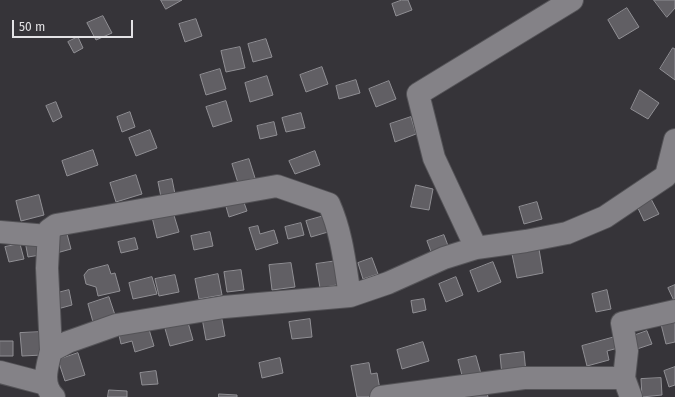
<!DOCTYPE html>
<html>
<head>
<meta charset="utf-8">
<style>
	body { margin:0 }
	#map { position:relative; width:675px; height:397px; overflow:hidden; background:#363439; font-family:"Fira Sans",sans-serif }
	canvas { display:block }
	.scale { position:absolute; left:12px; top:20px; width:121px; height:18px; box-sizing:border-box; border:2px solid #e3e2e5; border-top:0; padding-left:5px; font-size:12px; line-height:14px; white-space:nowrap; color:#e3e2e5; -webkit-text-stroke:3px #363439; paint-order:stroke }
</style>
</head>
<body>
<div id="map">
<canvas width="675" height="397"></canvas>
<div class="scale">50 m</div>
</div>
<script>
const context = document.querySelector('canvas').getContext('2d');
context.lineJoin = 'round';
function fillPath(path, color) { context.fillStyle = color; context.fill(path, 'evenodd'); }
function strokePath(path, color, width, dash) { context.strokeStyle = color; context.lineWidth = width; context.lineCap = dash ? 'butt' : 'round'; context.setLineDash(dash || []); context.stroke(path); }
const building = new Path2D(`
	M161,0h21l-16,9z
	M402,0h6l4,10 -16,6 -4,-12z
	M654,0h21v8l-8,9z
	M627,8l12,19 -20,12 -11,-19z
	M103,16l9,17 -16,7 -9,-17z
	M196,19l6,17 -17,6 -6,-18z
	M78,37l5,11 -9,5 -6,-11z
	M266,39l6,18 -19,5 -5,-18z
	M240,47l5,21 -19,4 -5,-21z
	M673,48l2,1v31l-15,-11z
	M322,67l6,17 -22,8 -6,-17z
	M220,69l6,20 -20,6 -6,-20z
	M267,76l6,19 -23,7 -5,-19z
	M356,80l4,13 -21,6 -3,-13z
	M389,81l7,18 -20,8 -7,-18z
	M640,90l19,13 -11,16 -17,-10z
	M226,101l6,20 -19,6 -7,-20z
	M56,102l6,15 -9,5 -7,-16z
	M130,112l5,15 -13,5 -5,-15z
	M301,113l4,15 -19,4 -4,-14z
	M411,117l5,17 -21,8 -5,-18z
	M274,122l3,13 -17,4 -3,-13z
	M150,130l7,18 -21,8 -7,-18z
	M93,150l5,15 -31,11 -5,-15z
	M315,151l5,14 -25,9 -6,-13z
	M249,159l6,19 -17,5 -6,-19z
	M136,175l6,19 -26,8 -6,-19z
	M172,179l3,15 -14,3 -3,-15z
	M416,185l17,4 -4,21 -18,-3z
	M39,195l5,20 -23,6 -5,-20z
	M242,197l5,14 -18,6 -4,-14z
	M650,197l9,17 -15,7 -8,-17z
	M537,202l5,17 -18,5 -5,-17z
	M173,212l6,20 -22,6 -5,-21z
	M324,216l4,16 -17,5 -5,-16z
	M301,223l3,12 -16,4 -3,-12z
	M258,226l2,8 14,-4 4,13 -22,7 -7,-22z
	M210,232l3,14 -19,4 -3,-14z
	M67,234l4,15 -18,5 -4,-15z
	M444,235l6,16 -17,6 -6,-16z
	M43,238l3,16 -18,3 -3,-16z
	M135,238l3,11 -17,4 -3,-11z
	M20,244l4,15 -15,3 -4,-15z
	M539,249l4,24 -26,5 -5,-24z
	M372,258l6,16 -15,5 -5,-16z
	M337,261l5,23 -22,4 -4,-24z
	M493,262l8,20 -23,10 -8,-21z
	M291,263l4,24 -23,3 -3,-25z
	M108,265l3,9 4,-1 5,18 -22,5 -2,-9 -10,-3 -2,-9 4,-5z
	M241,270l3,20 -17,2 -3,-20z
	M218,274l4,21 -23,4 -4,-20z
	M175,275l4,17 -20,4 -4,-17z
	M152,277l5,17 -24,5 -4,-16z
	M456,277l7,18 -17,7 -7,-18z
	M675,285v18l-7,-15z
	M69,290l3,15 -18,5 -4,-15z
	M607,290l4,19 -15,3 -4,-18z
	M109,297l6,18 -22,7 -5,-18z
	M424,299l2,11 -13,3 -2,-12z
	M221,314l4,22 -19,4 -4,-22z
	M187,319l6,21 -23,6 -6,-21z
	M310,319l2,18 -20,2 -3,-17z
	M675,320v22l-9,2 -5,-20z
	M148,326l6,20 -19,6 -3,-11 -11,3 -2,-9z
	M647,331l5,13 -15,5 -4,-13z
	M42,332l1,23 -21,1 -2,-23z
	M615,337l3,11 -11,3 2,9 -22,6 -5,-20z
	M0,341h13v15h-13z
	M423,342l6,19 -27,8 -5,-19z
	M524,352l2,21 -24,2 -2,-20z
	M78,353l7,22 -20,6 -7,-21z
	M476,356l5,18 -18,5 -5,-19z
	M280,358l3,15 -21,5 -3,-15z
	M369,363l2,11 6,-1 4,22 -14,2h-10l-6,-31z
	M675,367v18l-6,2 -5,-16z
	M156,371l2,13 -16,1 -2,-12z
	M661,378l1,17 -20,2 -1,-18z
	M486,389l2,8h-25z
	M109,390l18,1v6h-19z
	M219,394l18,1v2h-18z`);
const minor = new Path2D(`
	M0,232l48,4
	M476,248l-42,-90 -16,-64 154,-94
	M51,351l-4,-83 2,-38 7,-5 221,-39 52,18c13,29 16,61 21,92
	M0,372l46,12
	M54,397c-13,-13 -7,-30 -3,-46l17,-9 48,-17 108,-18 126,-11 38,-13 56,-25 32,-10 50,-7 41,-8 38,-16 61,-41 9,-36
	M381,397l143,-19h100
	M631,397l-7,-19 3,-27 -5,-28 53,-12`);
fillPath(building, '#615f64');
strokePath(building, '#908f94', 1);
strokePath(minor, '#545357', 24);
strokePath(minor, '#848287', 22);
</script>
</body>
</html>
